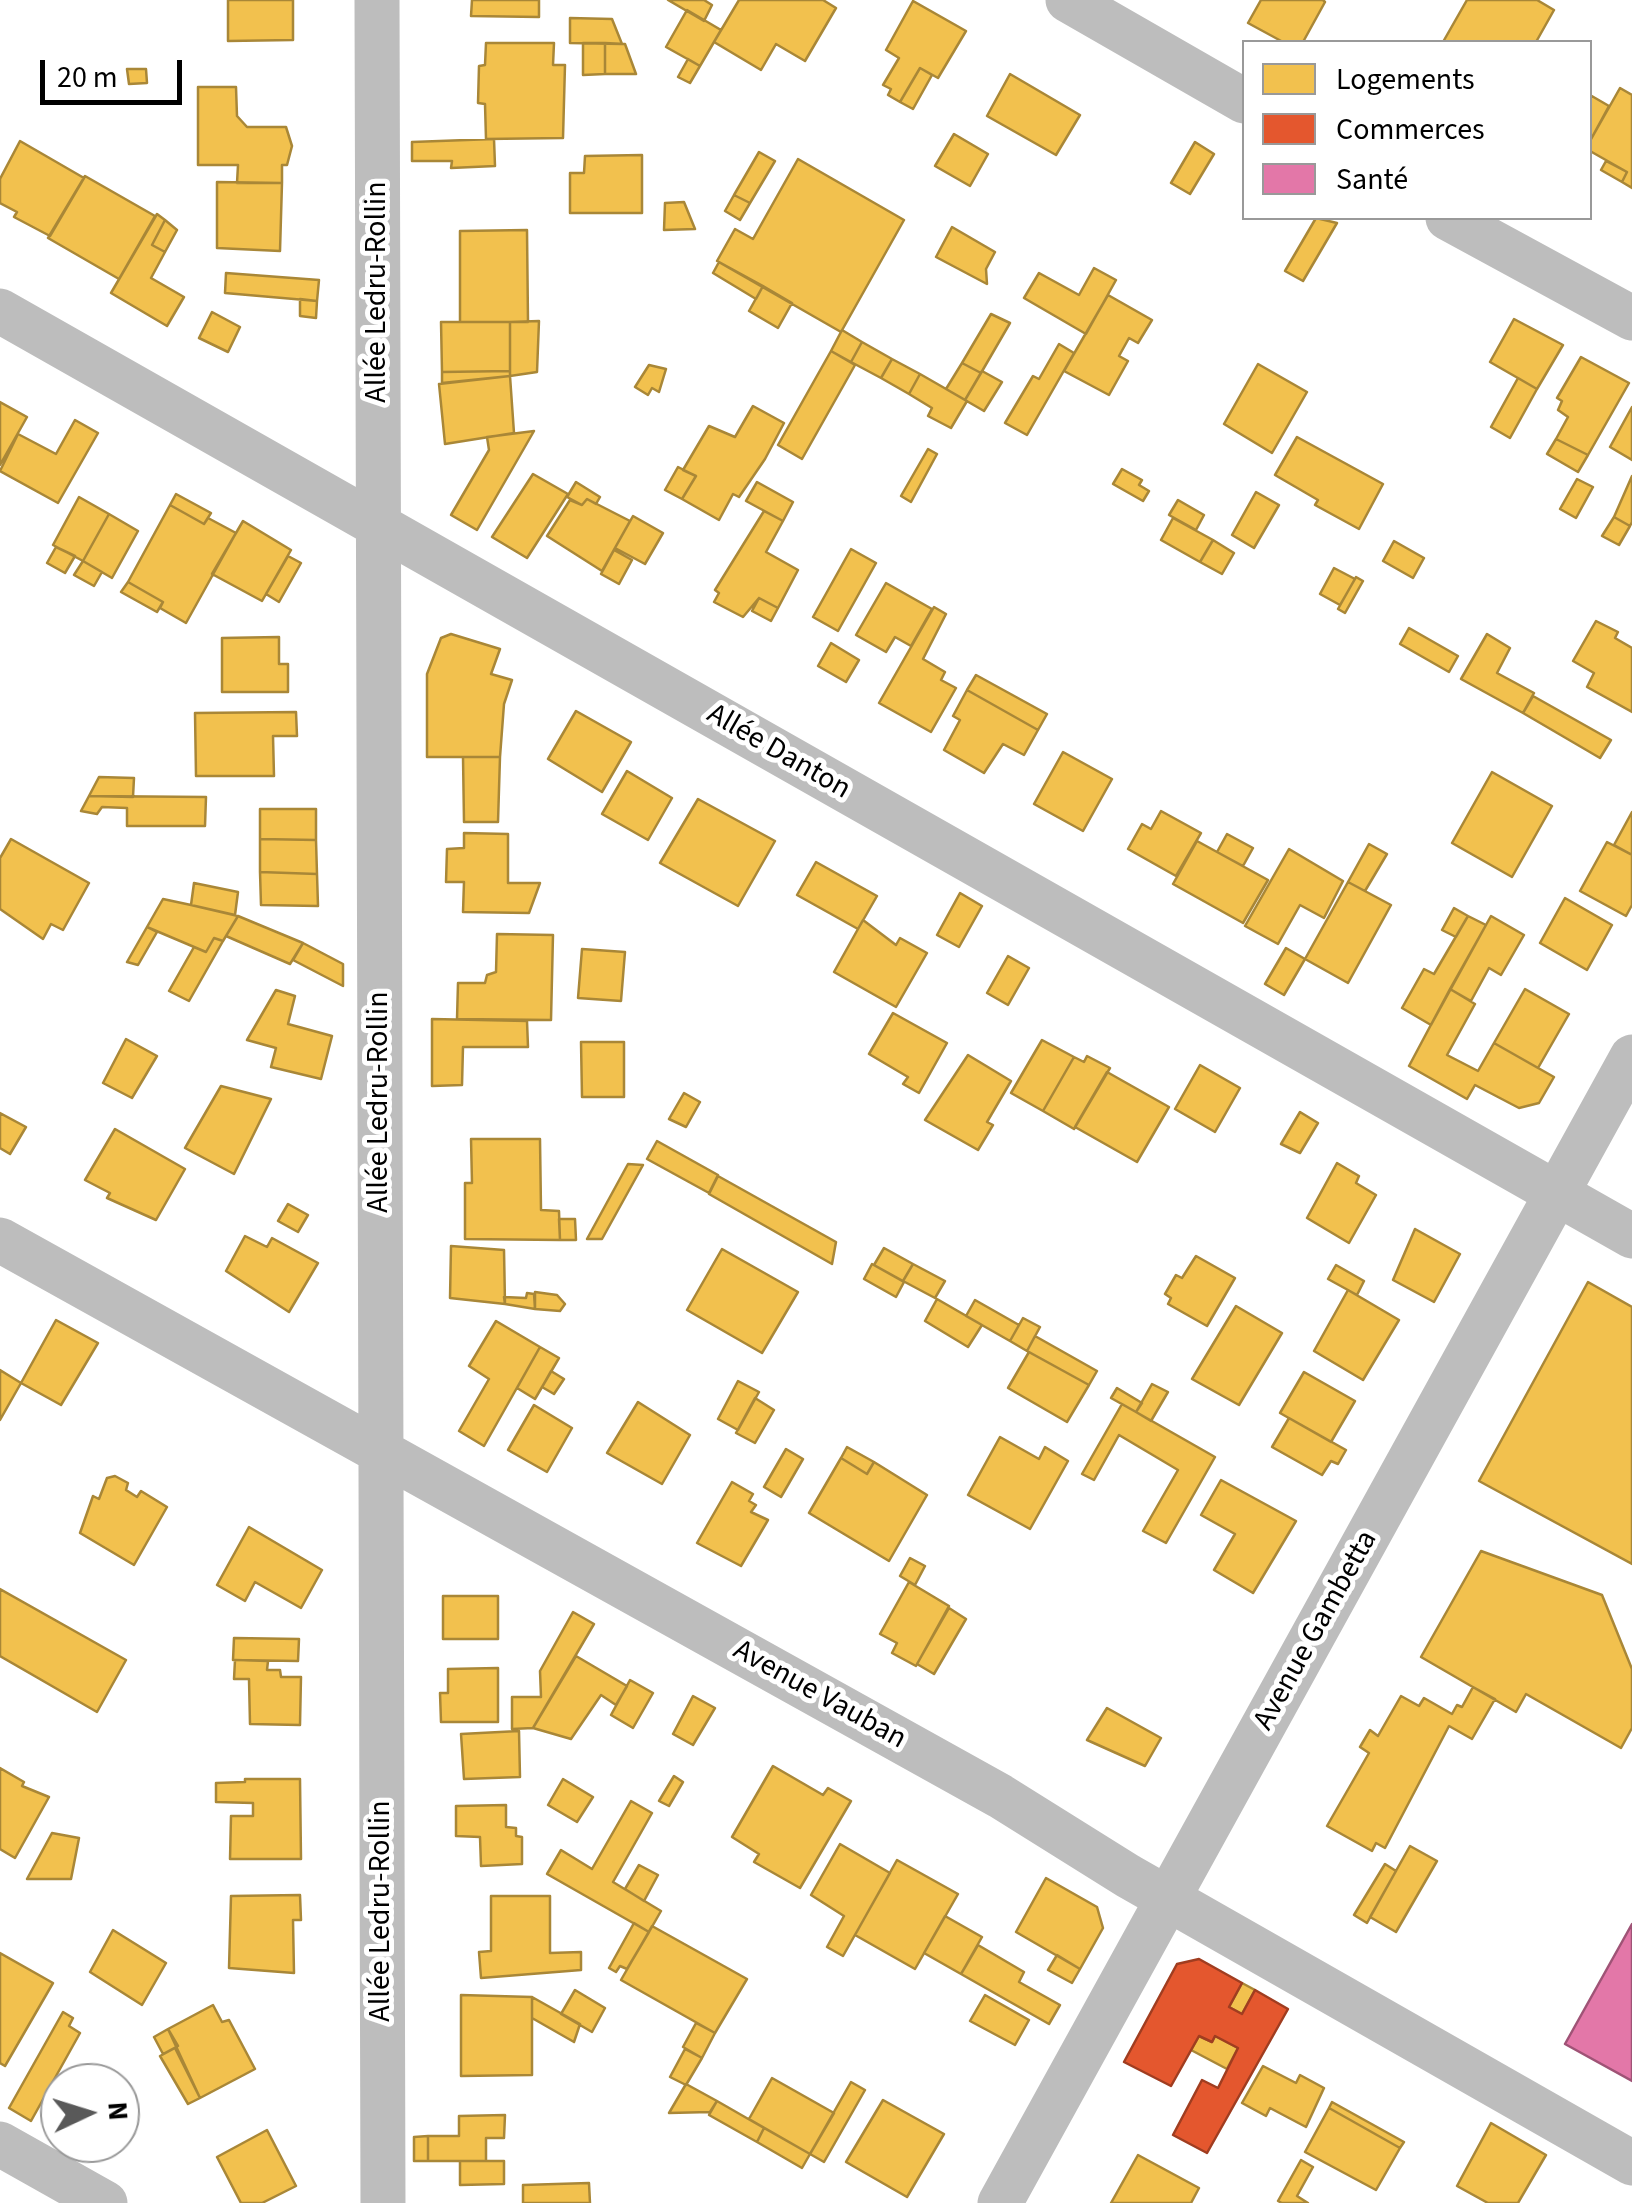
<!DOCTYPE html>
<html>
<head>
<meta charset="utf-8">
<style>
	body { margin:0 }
	#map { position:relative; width:1632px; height:2203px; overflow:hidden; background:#fff; font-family:"Source Sans 3",sans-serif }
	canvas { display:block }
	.legend { position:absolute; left:1242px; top:40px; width:350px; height:180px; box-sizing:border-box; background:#fff; border:2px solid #999; margin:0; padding:12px 18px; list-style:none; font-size:30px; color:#000 }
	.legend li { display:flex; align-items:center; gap:20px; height:50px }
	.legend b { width:50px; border:2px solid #999 }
	.north { position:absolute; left:40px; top:2063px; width:100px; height:100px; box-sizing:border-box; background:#fff; border:2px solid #999; border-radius:50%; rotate:86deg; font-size:28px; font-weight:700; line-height:40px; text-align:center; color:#000 }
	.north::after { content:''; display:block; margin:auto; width:35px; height:45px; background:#595959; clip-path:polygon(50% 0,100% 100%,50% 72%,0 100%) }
	.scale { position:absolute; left:40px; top:60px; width:142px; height:45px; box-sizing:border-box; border:5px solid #000; border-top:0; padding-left:12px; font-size:30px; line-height:35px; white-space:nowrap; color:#000; -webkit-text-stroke:8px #fff; paint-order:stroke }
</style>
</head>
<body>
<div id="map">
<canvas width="1632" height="2203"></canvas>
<ul class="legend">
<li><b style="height:28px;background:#f2c14e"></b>Logements</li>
<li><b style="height:28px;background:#e4572e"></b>Commerces</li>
<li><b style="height:28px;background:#e377a8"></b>Santé</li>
</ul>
<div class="north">N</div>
<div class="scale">20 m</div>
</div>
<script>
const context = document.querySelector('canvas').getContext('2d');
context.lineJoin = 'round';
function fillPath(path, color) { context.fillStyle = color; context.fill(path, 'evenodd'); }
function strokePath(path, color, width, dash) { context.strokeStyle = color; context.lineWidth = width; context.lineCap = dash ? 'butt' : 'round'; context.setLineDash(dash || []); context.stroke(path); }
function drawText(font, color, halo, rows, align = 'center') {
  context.font = font + ' "Source Sans 3",sans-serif'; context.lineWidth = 10; context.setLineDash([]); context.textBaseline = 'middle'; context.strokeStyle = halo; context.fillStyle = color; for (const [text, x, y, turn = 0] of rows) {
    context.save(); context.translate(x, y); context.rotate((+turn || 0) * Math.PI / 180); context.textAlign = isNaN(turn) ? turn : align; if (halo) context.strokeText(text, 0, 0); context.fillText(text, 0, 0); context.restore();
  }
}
const homes = new Path2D(`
	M228,0h65v40l-65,1z
	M472,0h67v17l-68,-1z
	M668,0h36l8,5 -8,16z
	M739,0h84l13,8 -31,53 -29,-17 -15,26 -47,-28z
	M1261,0h62l2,2 -22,40h-20l-35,-19z
	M1467,0h70l17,10 -18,32h-93z
	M913,1l53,30 -28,47 -18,-10 -20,34 -12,-7 3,-6 -8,-4 16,-27 -13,-8z
	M687,10l34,20 -21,36 -34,-19z
	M570,18l42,1 10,25 -52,-1z
	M486,43h68l-1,22h12l-2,73 -77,1 -1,-35 -7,-1 1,-37 6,-1z
	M583,43h22v31l-22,1z
	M605,43l20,1 11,30h-31z
	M688,59l12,7 -10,17 -12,-6z
	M920,68l12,7 -19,34 -13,-7z
	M127,69h19l1,14 -18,1z
	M1010,74l70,41 -24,40 -69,-39z
	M198,87h38l1,29 10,11h39l6,19 -5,19h-5v18h-45l1,-18h-40z
	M1620,88l12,7v93l-10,-6 5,-10 -37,-21v-10z
	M1590,95l19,11 -19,35z
	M954,134l34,20 -18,32 -35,-20z
	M494,139l1,27 -44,2 1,-7h-40v-19z
	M20,141l64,37 -34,58 -36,-19 3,-5 -17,-9v-24z
	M1195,142l19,12 -24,40 -19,-11z
	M759,152l16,9 -25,42 -16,-8z
	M642,155v58h-72v-40h14l1,-17z
	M798,159l106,61 -63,112 -124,-71 18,-32 18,10z
	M1606,161l21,11 -5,10 -21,-12z
	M85,176l70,40 -36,63 -71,-41z
	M217,182l65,1 -2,68 -63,-3z
	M734,195l16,8 -10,17 -15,-9z
	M684,202l11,27 -31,1 1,-27z
	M157,214l8,6 -13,25 13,7 -14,26 33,19 -17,29 -56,-33z
	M1316,218l21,5 -34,58 -18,-10z
	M165,220l12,10 -12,22 -13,-7z
	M952,227l43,25 -9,17 1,15 -51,-27z
	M527,230l1,92h-68v-91z
	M719,262l44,24 -7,13 -43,-26z
	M1094,268l22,12 -30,54 -62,-36 15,-25 40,22z
	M226,273l93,7 -2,21 -92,-8z
	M763,286l29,17 -14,25 -29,-17z
	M1108,295l44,25 -14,23 -9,-5 -10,18 9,5 -19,34 -45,-24z
	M300,299l17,2 -1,17 -16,-2z
	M212,312l28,15 -12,25 -29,-14z
	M991,314l19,9 -29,50 -19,-10z
	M1514,319l49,26 -26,44 -47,-27z
	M539,321l-2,51 -27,4v-54z
	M441,322h69v49l-68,1z
	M842,330l20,12 -11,20 -20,-11z
	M862,342l30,17 -11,19 -30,-16z
	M1059,344l15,9 -47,82 -22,-12 28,-47 6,3z
	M831,351l24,14 -53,94 -24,-14z
	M1581,357l48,26 -41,72 -32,-16 12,-22 -10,-7 4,-9 -5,-3z
	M892,359l28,15 -11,20 -28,-16z
	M962,363l19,10 -16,27 -19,-11z
	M1258,364l49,28 -35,61 -48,-29z
	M649,365l17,4 -7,23 -7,-4 -4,7 -13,-8z
	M510,371v5l-68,7v-11z
	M982,371l20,11 -18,29 -19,-11z
	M920,374l47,27 -16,27 -23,-12 4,-8 -23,-14z
	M510,376l4,57 -69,11 -6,-60z
	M1518,378l19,11 -27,49 -19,-11z
	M0,402l27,15 -27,48z
	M753,406l31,17 -19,36 -26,38 -6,-3 -14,26 -37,-21 14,-23 -13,-6 26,-44 26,11z
	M1632,407v53l-22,-13z
	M75,420l23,13 -40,70 -58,-32 18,-37 38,20z
	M534,431l-57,99 -26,-15 38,-65 -2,-13z
	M1297,437l86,47 -24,45 -44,-24 3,-5 -43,-25z
	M1556,439l32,16 -10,17 -31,-18z
	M928,449l9,5 -26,48 -10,-6z
	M678,467l18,9 -14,23 -17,-9z
	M1122,469l20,11 -3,5 10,6 -6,10 -30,-17z
	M533,474l35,20 -41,64 -35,-21z
	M1632,476v46l-2,4 -16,-9z
	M1577,479l16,8 -17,31 -16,-9z
	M576,482l24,15 -4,7 -9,-5 -5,6 -15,-8z
	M757,482l36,20 -10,19 -37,-20z
	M1256,492l23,13 -25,43 -22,-13z
	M176,494l35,19 -7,11 -34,-19z
	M79,497l30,17 -26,47 -30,-16z
	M587,499l43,22 -28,50 -55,-35 23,-36 12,5z
	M1178,500l26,15 -8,15 -27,-15z
	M170,505l34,19 4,-6 28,15 -50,90 -26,-15 3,-6 -35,-20z
	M764,511l19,10 -17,31 32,18 -20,38 -19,-10 -16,19 -29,-15 5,-9 -4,-3z
	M109,514l29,17 -26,47 -29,-17z
	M633,516l30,17 -18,31 -30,-16z
	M1614,517l16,9 -11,19 -17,-9z
	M1173,518l40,22 -13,22 -39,-22z
	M243,521l48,29 -29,51 -50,-27z
	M1213,540l21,13 -12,21 -22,-12z
	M1394,541l30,17 -11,20 -30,-17z
	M56,547l19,9 -10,17 -18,-10z
	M851,549l25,14 -38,68 -25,-14z
	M614,550l18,10 -13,24 -18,-10z
	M288,556l13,7 -22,39 -13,-8z
	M83,561l19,11 -8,14 -20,-11z
	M1334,568l21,11 -15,26 -20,-11z
	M1356,577l7,4 -18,32 -7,-4z
	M128,582l35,20 -6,10 -36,-20z
	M886,583l46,26 -21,37 -16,-9 -9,15 -30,-17z
	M759,598l19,10 -7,13 -19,-10z
	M934,607l12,7 -23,45 22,13 -4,8 15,8 -25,44 -52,-29z
	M1596,621l22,11 -3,6 17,10v64l-45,-25 7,-14 -21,-12z
	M1409,628l49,28 -9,16 -49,-28z
	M451,634l49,15 -9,25 21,6 -8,24 -4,53h-73v-83l14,-36z
	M1487,634l23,14 -13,25 37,20 -11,20 -62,-34z
	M279,637v27h9v28h-66v-54z
	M831,643l28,17 -13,22 -28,-16z
	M976,675l71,39 -9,16 -71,-40z
	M967,690l71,40 -14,25 -21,-11 -19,29 -40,-23 16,-30 -7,-4z
	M1533,696l78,44 -11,18 -77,-45z
	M576,711l55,31 -29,50 -54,-33z
	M296,712l1,24h-24l1,40h-78l-1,-63z
	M1063,752l49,27 -29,52 -49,-27z
	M463,757h37l-2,65h-34z
	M627,771l45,27 -24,42 -46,-26z
	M1492,772l60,34 -40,71 -60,-34z
	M99,777l35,1 -1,19 -44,-1z
	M89,796l117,1 -1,29h-78v-18l-25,-1 -5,7 -16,-3z
	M698,799l77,42 -37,65 -78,-43z
	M260,809h56v31l-56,-1z
	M1161,811l40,22 -25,43 -48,-27 14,-25 9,5z
	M1632,812v43l-18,-10z
	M464,833l44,1v49h32l-11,30 -66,-1 1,-30h-18l1,-33 17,-1z
	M1227,834l26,14 -10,18 -26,-14z
	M11,839l78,44 -26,47 -12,-6 -8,15 -43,-30v-51z
	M260,839l56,1 1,34 -57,-2z
	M1197,841l71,39 -25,43 -70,-39z
	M1607,842l25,13v50l-6,11 -46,-25z
	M1369,844l18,10 -22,37 -17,-9z
	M1289,849l54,32 -19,37 -24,-13 -22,39 -33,-18z
	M816,862l61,34 -19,33 -61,-34z
	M260,872l57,2 1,32 -57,-1z
	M1348,882l43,23 -43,78 -43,-24z
	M194,883l44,9 -3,23 -44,-10z
	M960,893l22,13 -23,41 -22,-12z
	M1565,898l47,27 -25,45 -47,-27z
	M163,899l28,6 47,11 -15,25 -9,-3 -8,14 -59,-25z
	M1454,908l14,8 -12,21 -14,-7z
	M238,916l65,27 -13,21 -64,-28z
	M1468,916l18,9 -55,100 -29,-17 22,-39 10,5z
	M1491,916l33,19 -23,40 -12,-7 -18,33 -21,-12z
	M863,920l33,25 4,-7 27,15 -31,54 -62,-35z
	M147,927l10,5 -19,33 -11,-3z
	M497,934l56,1 -2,85 -94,-1 1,-36h27l2,-8 9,-3z
	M214,938l9,3 -34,60 -20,-10 25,-44 12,5z
	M303,943l40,21v22l-50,-26z
	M1286,948l19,11 -21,36 -19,-11z
	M582,949l43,3 -4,49 -43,-3z
	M1008,956l21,12 -21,37 -21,-12z
	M1450,989l25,15 -28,51 31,16 16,-28 60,34 -15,26 -20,5 -44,-23 -8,14 -58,-33z
	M1525,989l44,25 -31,54 -44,-25z
	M276,990l19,6 -7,28 44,12 -11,43 -50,-12 5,-19 -29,-8z
	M893,1013l54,30 -28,50 -16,-9 5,-7 -39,-23z
	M432,1019l95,2 1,26h-65l-1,38 -30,1z
	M126,1039l31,17 -25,42 -29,-15z
	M1042,1040l32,17 -31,54 -32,-18z
	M581,1042h43v55h-42z
	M968,1055l43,26 -24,41 6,3 -15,25 -53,-30z
	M1087,1056l23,12 -36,61 -31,-18 31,-54 10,5z
	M1200,1065l40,23 -25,44 -40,-23z
	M1107,1072l62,35 -32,55 -62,-35z
	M221,1086l50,13 -37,75 -49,-26z
	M684,1093l16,9 -14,25 -17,-8z
	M1300,1112l18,11 -18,30 -19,-9z
	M0,1113l26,14 -16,27 -10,-6z
	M115,1129l70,40 -29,51 -49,-22 3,-5 -25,-13z
	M471,1139h69l1,71 18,1 1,29 -95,-1v-56h7z
	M657,1141l61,34 -9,18 -62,-34z
	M1337,1163l22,13 -3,7 20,12 -27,48 -42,-25z
	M628,1164l15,1 -41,74h-15z
	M718,1176l118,66 -4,22 -123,-70z
	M288,1204l20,11 -10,17 -20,-11z
	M559,1219h16l1,21h-16z
	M1415,1229l45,25 -26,48 -41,-22z
	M245,1236l22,11 5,-9 46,25 -29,49 -63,-41z
	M451,1246l53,4 1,54 -55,-6z
	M884,1248l29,16 -10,17 -29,-16z
	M722,1249l76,43 -36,61 -75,-43z
	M1196,1256l39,22 -28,48 -39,-22 3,-6 -6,-4 11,-19 6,3z
	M872,1264l32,18 -8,15 -32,-18z
	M913,1264l32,17 -10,17 -32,-17z
	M1336,1265l28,16 -7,14 -29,-16z
	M1588,1282l44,25v257l-153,-83z
	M1348,1290l51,30 -36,60 -49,-29z
	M535,1292l22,3 8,9 -5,7 -25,-2z
	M527,1293l7,1 1,15 -30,-5 -1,-7 22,1z
	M937,1299l45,26 -14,22 -43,-26z
	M975,1300l44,25 -9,16 -44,-25z
	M1236,1306l46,27 -43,72 -47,-26z
	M1023,1318l17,9 -13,24 -17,-10z
	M56,1320l42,23 -37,62 -40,-22z
	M496,1321l44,26 -56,99 -25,-15 30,-52 -20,-13z
	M1035,1336l62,35 -8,14 -62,-34z
	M540,1347l19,11 -24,41 -18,-11z
	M1029,1352l60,33 -22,37 -59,-34z
	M0,1370l21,13 -21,37z
	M551,1371l13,8 -10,15 -12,-7z
	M1304,1372l51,29 -24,41 -51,-29z
	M738,1381l21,11 -21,38 -20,-11z
	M1152,1384l16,8 -17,29 -15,-9z
	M1117,1388l25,15 -6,9 -25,-14z
	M755,1398l19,12 -19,33 -19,-10z
	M638,1402l52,33 -28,49 -55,-31z
	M1122,1404l93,53 -49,86 -23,-12 35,-61 -59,-35 -25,45 -12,-6z
	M534,1405l38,23 -25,44 -39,-22z
	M1289,1418l57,32 -8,14 -7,-3 -9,14 -50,-28z
	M1000,1437l39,22 6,-12 23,14 -38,68 -62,-34z
	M847,1447l27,15 -7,12 -26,-16z
	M786,1449l17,10 -22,38 -17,-10z
	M841,1458l26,16 7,-12 53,33 -38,66 -80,-48z
	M115,1476l13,7 -2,7 11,7 4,-6 26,16 -33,58 -54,-32 13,-37 6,3 8,-21z
	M1221,1480l75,41 -43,72 -39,-23 21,-36 -34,-19z
	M732,1482l21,12 -4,7 7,4 -5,7 17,8 -27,46 -44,-23z
	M249,1527l73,43 -21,38 -46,-26 -10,19 -28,-16z
	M1481,1551l121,44 30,74v59l-11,20 -95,-54 -10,18 -95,-55z
	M910,1558l15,8 -10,19 -15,-9z
	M909,1582l40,24 -33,60 -24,-13 5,-10 -17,-9z
	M0,1589l126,71 -29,52 -97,-56z
	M443,1596h55v43h-55z
	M949,1608l17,11 -32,55 -17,-10z
	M573,1612l21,12 -61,104 -21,1v-32h29l-1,-26z
	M234,1638l65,1 -1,22 -65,-1z
	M576,1656l51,30 -11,19 -15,-10 -30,44 -38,-11z
	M235,1660l33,1 -1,9h13l1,7h20l-1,48 -50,-1 -1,-45h-15z
	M498,1668v54h-57l-1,-29h8v-24z
	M630,1680l23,13 -20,35 -22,-13z
	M1473,1687l22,12 -23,40 -23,-13 -64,122 -9,-5 -4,8 -45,-25 42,-73 -9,-6 10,-17 8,6 23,-40 18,10 5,-8 28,16 5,-9 5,2z
	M693,1696l22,12 -22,37 -20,-11z
	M1107,1708l54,30 -16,28 -58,-26z
	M519,1731l1,46 -56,2 -3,-45z
	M773,1766l50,29 5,-7 23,13 -51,87 -46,-26 5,-8 -27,-17z
	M0,1768l24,14 -2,4 27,11 -34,61 -15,-9z
	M674,1776l9,6 -14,24 -10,-5z
	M245,1779h55l1,80h-71l1,-43h22v-13l-37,-1v-19l29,-1z
	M563,1779l30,18 -16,25 -29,-17z
	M631,1801l21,12 -39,69 48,29 -12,21 -102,-58 14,-24 31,19z
	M506,1805v22l10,1v8l6,1v27l-41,2 -1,-29 -24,-1v-30z
	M52,1833l27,5 -8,41h-44z
	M840,1844l50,29 -47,83 -16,-9 17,-31 -33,-21z
	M1410,1846l27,15 -41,71 -26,-15z
	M897,1860l61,34 -43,75 -60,-34z
	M1385,1864l11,7 -29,52 -13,-8z
	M639,1865l19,10 -14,26 -19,-12z
	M1046,1878l51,29 6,21 -23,41 -64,-37z
	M300,1895l1,25h-8l1,53 -65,-5 2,-72z
	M491,1896h59v57l31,-1v18l-100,8 -2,-26 12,-1z
	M945,1916l37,21 -21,37 -37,-21z
	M634,1923l15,9 -22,37 -7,-3 -4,6 -7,-4z
	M652,1926l95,53 -32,54 -94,-53z
	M113,1930l53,33 -24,42 -52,-33z
	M978,1945l46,27 -5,10 41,23 -11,19 -88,-50z
	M0,1953l53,30 -48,83 -5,-3z
	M1057,1955l23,14 -8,14 -24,-13z
	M1242,1983l13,7 -13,24 -13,-7z
	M575,1990l30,18 -13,24 -31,-18z
	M461,1995l71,2v78l-71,1z
	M985,1995l44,25 -14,25 -45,-24z
	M532,1997l48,27 -6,18 -42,-24z
	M213,2005l9,17 7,-2 26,49 -55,29 -32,-69z
	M63,2012l10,6 -4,8 11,7 -49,88 -22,-13z
	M696,2023l19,10 -13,25 -19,-11z
	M168,2029l10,17 -15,8 -9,-17z
	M1199,2036l13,6 3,-6 23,12 -11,21 -36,-19z
	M175,2048l25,50 -12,6 -28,-48z
	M685,2049l17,9 -16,27 -16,-8z
	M1263,2066l33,17 4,-8 24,13 -18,39 -36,-19 -4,8 -24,-13z
	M772,2078l62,35 -24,41 -61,-35z
	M851,2082l14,8 -41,72 -14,-8z
	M686,2084l31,17 -7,11 -41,1z
	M883,2100l61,34 -37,63 -61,-35z
	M717,2101l47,27 -7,14 -48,-27z
	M1332,2102l72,40 -4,6 -71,-40z
	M1329,2108l71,40 -24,42 -71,-38z
	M505,2115l-1,23h-18v23h-58v-25h31v-20z
	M1491,2123l55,32 -28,48h-30l-31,-17z
	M764,2128l46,26 -8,14 -45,-26z
	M267,2130l29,56 -34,17h-21l-24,-46z
	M428,2136v25h-14v-24z
	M1138,2155l61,33 -8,15h-80z
	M1301,2160l12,7 -16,29 11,7h-26l-4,-2z
	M460,2161h44v23l-44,1z
	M589,2183l1,20h-67v-18z`);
const shops = new Path2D(`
	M1199,1959l43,24 -13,24 13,7 13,-24 33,19 -81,144 -34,-18 29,-55 16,8 20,-40 -23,-12 -3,6 -13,-6 -28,50 -47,-24 53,-98z`);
const health = new Path2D(`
	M1632,1924v157l-67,-37z`);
const minor = new Path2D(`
	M377,0l6,2203
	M1068,0l176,101
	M1448,218l184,100
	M0,311l1632,925
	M0,1240l1000,556 128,80 504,287
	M0,2144l105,59
	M1000,2203l632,-1146`);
const streetNames = [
	["Allée Ledru-Rollin",378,292,-90],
	["Allée Danton",778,753,30],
	["Allée Ledru-Rollin",380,1102,-90],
	["Avenue Gambetta",1317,1631,-61],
	["Avenue Vauban",819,1696,29],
	["Allée Ledru-Rollin",382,1911,-90]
];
fillPath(homes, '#f2c14e');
strokePath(homes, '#a98737', 2.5);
fillPath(shops, '#e4572e');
strokePath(shops, '#a03d20', 2.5);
fillPath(health, '#e377a8');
strokePath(health, '#9f5376', 2.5);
strokePath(minor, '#bdbdbd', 45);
drawText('30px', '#000', '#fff', streetNames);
</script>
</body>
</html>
